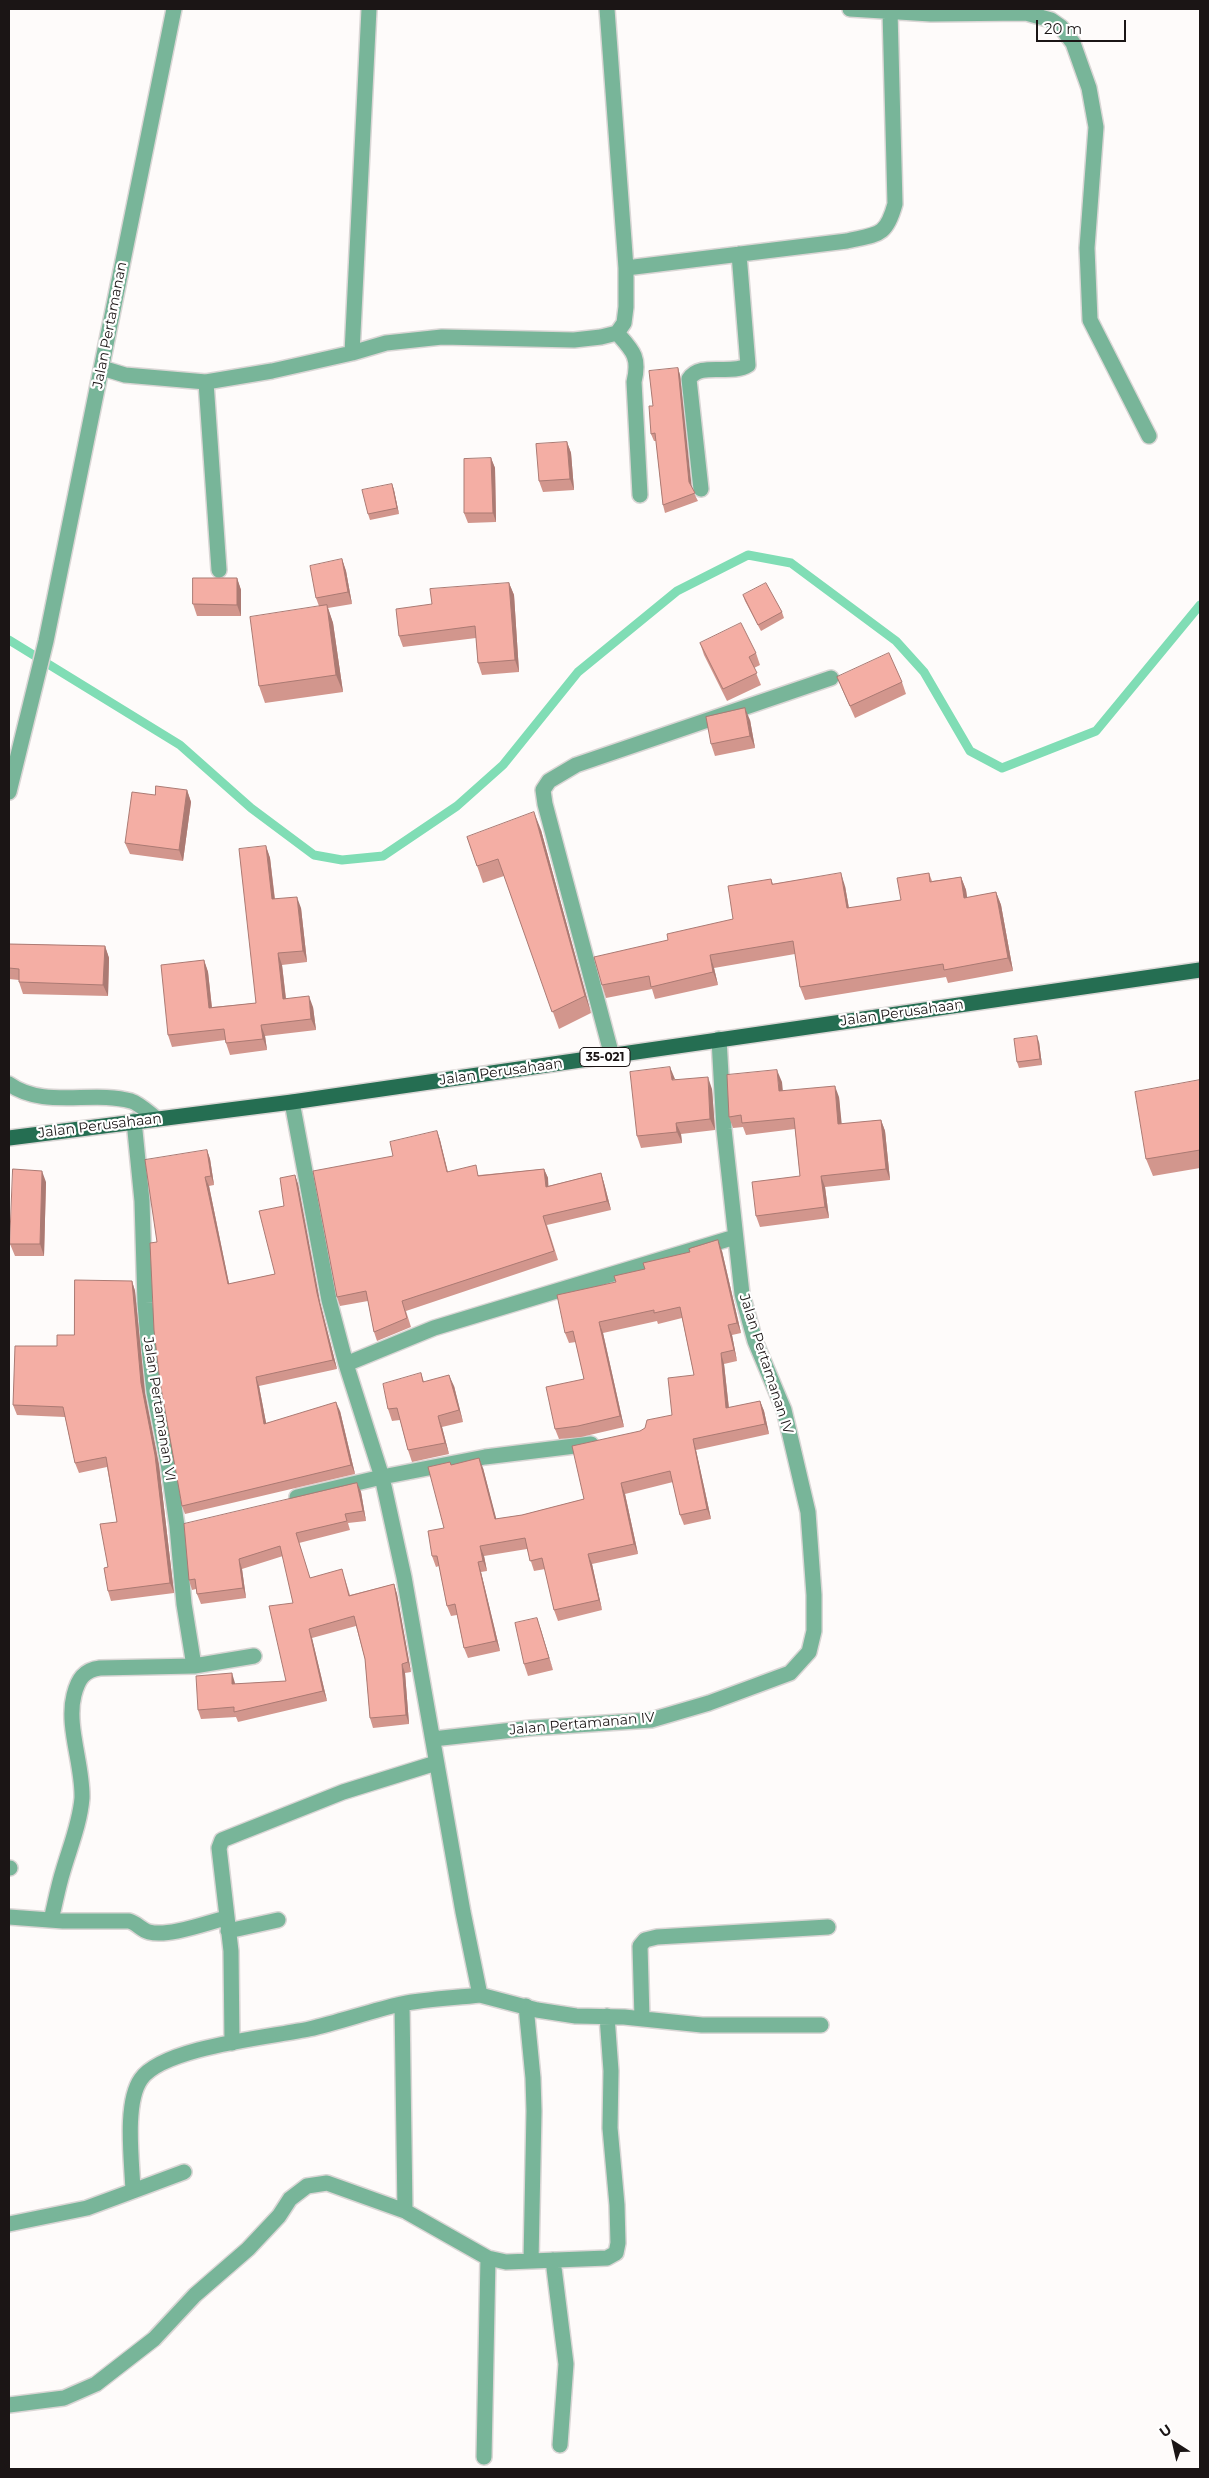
<!DOCTYPE html>
<html>
<head>
<meta charset="utf-8">
<style>
	body { margin:0 }
	#map { position:relative; width:1209px; height:2478px; overflow:hidden; background:#fefbfa; font-family:Montserrat,sans-serif }
	canvas { display:block }
	.frame { position:absolute; inset:0; border:10px solid #1b1515; pointer-events:none }
	.north { position:absolute; left:1149px; top:2418px; width:50px; height:50px; -webkit-text-stroke:4px #fff; paint-order:stroke; rotate:325deg; font-size:14px; font-weight:700; line-height:20px; text-align:center; color:#1b1515 }
	.north::after { content:''; display:block; margin:auto; width:18px; height:22px; background:#1b1515; clip-path:polygon(50% 0,100% 100%,50% 72%,0 100%) }
	.scale { position:absolute; left:1036px; top:20px; width:90px; height:22px; box-sizing:border-box; border:2px solid #1b1515; border-top:0; padding-left:6px; font-size:15px; line-height:18px; white-space:nowrap; color:#1b1515; -webkit-text-stroke:4px #fff; paint-order:stroke }
</style>
</head>
<body>
<div id="map">
<canvas width="1209" height="2478"></canvas>
<div class="frame"></div>
<div class="north">U</div>
<div class="scale">20 m</div>
</div>
<script>
const context = document.querySelector('canvas').getContext('2d');
context.lineJoin = 'round';
function strokePath(path, color, width, dash) { context.strokeStyle = color; context.lineWidth = width; context.lineCap = dash ? 'butt' : 'round'; context.setLineDash(dash || []); context.stroke(path); }
function fillPath(path, color) { context.fillStyle = color; context.fill(path, 'evenodd'); }
function drawText(font, color, halo, rows, align = 'center') {
  context.font = font + ' Montserrat,sans-serif'; context.lineWidth = 4.5; context.setLineDash([]); context.textBaseline = 'middle'; context.strokeStyle = halo; context.fillStyle = color; for (const [text, x, y, turn = 0] of rows) {
    context.save(); context.translate(x, y); context.rotate((+turn || 0) * Math.PI / 180); context.textAlign = isNaN(turn) ? turn : align; if (halo) context.strokeText(text, 0, 0); context.fillText(text, 0, 0); context.restore();
  }
}
const stream = new Path2D(`
	M9,640l171,105 71,63 63,47 28,5 41,-4 74,-50 46,-41 75,-93 99,-81 71,-36 43,8 105,78 28,31 46,79 32,17 94,-37 104,-126`);
const minor = new Path2D(`
	M850,9l81,5 95,-1 25,7 10,7 12,16 16,45 7,39 -9,121 3,72 59,116
	M626,268l221,-27c31,-7 39,-4 48,-37l-5,-193
	M617,333c16,18 23,24 17,49l6,113
	M352,353l17,-344
	M102,368l23,7 81,7 66,-11 80,-18 34,-10 56,-6 132,3 27,-3 16,-4 7,-10 2,-16v-39l-19,-259
	M206,382l13,188
	M701,489l-12,-110c11,-18 42,-3 59,-14l-9,-111
	M9,792l37,-151 128,-632
	M612,1056l-67,-252 -2,-14 6,-9 27,-16 255,-87
	M9,1084c35,25 83,6 122,17 9,3 18,12 26,18
	M134,1121l8,80 3,102 3,37 6,52 14,71 9,63 7,78 10,62
	M346,1364l88,-36 301,-91
	M297,1497l85,-20 103,-20 106,-13
	M433,1739l98,-11 120,-8 58,-17 81,-30 19,-21 5,-21v-36l-6,-83 -24,-102 -29,-69 -13,-47 -18,-165 -5,-90
	M9,1868h1
	M9,1917l54,4h66c8,2 12,9 20,11 20,5 57,-9 77,-14
	M51,1920c4,-16 7,-33 12,-49 7,-24 17,-48 19,-73 1,-33 -16,-72 -8,-103 4,-16 10,-25 26,-27l94,-2 60,-10
	M228,1931l50,-11
	M480,1995l57,15 39,6 48,1 78,8h119
	M402,2004l3,207
	M526,2006l7,72 1,33 -3,150
	M642,2018l-2,-72 5,-6 12,-3 171,-10
	M232,2043l-1,-92 -12,-103 3,-8 121,-48 93,-29
	M133,2191l51,-19
	M9,2224l78,-16 46,-17c-1,-29 -9,-88 8,-112 22,-32 130,-42 168,-50 31,-7 61,-18 92,-25 26,-5 53,-6 79,-9l-17,-83 -59,-335 -22,-100 -36,-113 -17,-64 -37,-198
	M553,2260l13,104 -6,81
	M9,2405l55,-7 32,-14 58,-45 41,-44 53,-46 31,-33 11,-17 17,-13 20,-3 78,28 83,47 18,4 101,-4 9,-5 2,-10 -1,-38 -7,-77 1,-57 -4,-55
	M484,2457l4,-199`);
const major = new Path2D(`
	M9,1138l283,-36 908,-132`);
const wall = new Path2D(`
	M678,368l2,7 11,112 7,14 -33,12 -2,-8 -7,-64h-2l-3,-7 2,-28z
	M567,442l4,11 3,37 -31,2 -4,-11z
	M491,458l4,10 1,54 -28,1 -4,-10z
	M392,484l2,6 5,24 -29,6 -2,-6z
	M342,559l4,12 6,33 -24,4 5,15 10,69 -78,11 -6,-17 60,-80 -3,-8z
	M237,578l4,12v26h-44l-4,-12z
	M509,583l5,12 5,77 -37,3 -4,-12 -2,-25 -73,9 -4,-11 33,-32z
	M743,595l39,17 2,6 -23,13 -16,-30z
	M700,643l56,10 4,12 -6,3 7,17 -34,16 -23,-46z
	M837,677l65,5 4,12 -51,24 -13,-29z
	M750,720l5,28 -40,8 -4,-12z
	M187,790l4,12 -8,59 -53,-7 -5,-11 30,-48z
	M541,830l50,183 -32,16 -55,-153 -21,7 -16,-46z
	M266,846l4,12 5,41 26,9 6,54 -25,3 4,33 27,9 3,23 -51,6 2,14 -37,5 -5,-15 -53,7 -4,-12 36,-75 4,12 4,35 44,-4z
	M929,873l3,8 29,-4 5,13 1,8 29,-6 5,13 12,66 -65,12 -2,-6 -141,23 -5,-13 -5,-33 -81,14 4,17 -63,14 -3,-10 -46,9 -4,-13 66,-45 65,-21 38,-40 2,5 72,2 4,22 52,-8z
	M9,944l96,2 4,12 -1,38 -85,-2 -4,-12v-2l-10,-1z
	M1039,1042l3,23 -23,3 -2,-6z
	M675,1079l37,10 3,41 -34,4 1,9 -41,5 -4,-12z
	M1200,1080v88l-47,8 -7,-17z
	M782,1082v9l57,6 2,27 40,-4 4,11 5,49 -65,7 4,31 -69,9 -4,-11 44,-40 -5,-47 -49,6 -3,-8 -10,1 -4,-11z
	M437,1131l3,9 8,32 31,3 65,-6 4,9v8l53,-13 3,10 7,27 -64,15 11,35 -152,51 5,16 -34,14 -3,-9 -6,-31 -28,5 -3,-9 56,-141z
	M207,1150l3,9 4,26 -5,1 20,98 46,-10 9,-68 11,-31 3,9 22,118 17,67 -78,17 7,37 74,-12 15,63 -170,40 -3,-8 -25,-264z
	M46,1182l-2,74h-29l-5,-12z
	M722,1251l19,82 -9,2 5,26 -13,3 5,44 31,-7 4,10 5,23 -73,16 15,69 -27,6 -4,-10 -7,-33 -48,12 13,60 -46,10 10,46 -44,11 -4,-11 -9,-41 -11,2 -7,-22 -43,7 3,15 -6,1 19,79 -32,7 -4,-10 -7,-33 -6,1 -4,-10 -8,-40 -3,1 -4,-11 12,-28 7,-63 32,3 13,51 26,-4 62,-16 56,-68 32,-16 22,-40 -12,-57 -24,6 -1,-3 -54,12 21,94 -43,10 -22,2 -4,-10 29,-50 -8,-37 -7,1 -4,-10 51,-51z
	M132,1281l3,10 10,102 14,72 15,128 -63,8 -3,-10v-24l9,-45 -10,-55 -28,6 -4,-10 -10,-46 -48,-2 -4,-10 61,-70z
	M421,1373l3,9 30,4 9,36 -21,5 7,27 -37,8 -4,-12 -8,-30 -8,1 -4,-12z
	M357,1483l4,9 5,29 -18,2 2,7 -51,13 11,35 35,1 5,16 44,-11 3,10 14,78 -6,1 4,51 -36,4 -3,-10 -5,-59 -9,-33 -44,12 15,63 -89,21 -2,-5 -35,2 -3,-9 37,-27v1l51,-3 7,-78 -10,-47 -41,13 4,29 -45,6 -4,-10 -1,-5 -4,1 -3,-10z
	M537,1618l16,52 -25,6 -4,-12z`);
const shadedWall = new Path2D(`
	M678,368l2,7 12,115 -3,-8z
	M567,442l4,11 3,37 -4,-11z
	M491,458l4,10 1,54 -3,-9z
	M392,484l2,6 5,24 -2,-6z
	M342,559l4,12 6,33 -4,-12z
	M237,578l4,12v26l-4,-11z
	M509,583l5,12 5,77 -4,-12z
	M327,605l6,18 10,69 -7,-17z
	M745,708l5,12 5,28 -5,-12z
	M187,790l4,12 -8,59 -4,-11z
	M534,812l7,18 50,183 -6,-17z
	M266,846l4,12 6,53 -4,-12z
	M841,873l4,13 6,35 -4,-13z
	M961,877l5,13 3,21 -5,-13z
	M996,892l5,13 12,66 -5,-13z
	M297,897l4,11 6,54 -4,-11z
	M105,946l4,12 -1,38 -5,-11z
	M278,953l4,12 5,45 -4,-11z
	M710,955l4,13 4,17 -5,-13z
	M204,960l4,12 5,47 -4,-11z
	M309,996l4,11 3,23 -5,-11z
	M261,1025l4,11 2,14 -4,-11z
	M1037,1036l2,6 3,23 -2,-6z
	M670,1067l5,12 -3,1z
	M777,1070l5,12 2,20 -5,-11z
	M708,1077l4,12 3,41 -5,-11z
	M835,1086l4,11 4,39 -5,-12z
	M881,1120l4,11 5,49 -4,-11z
	M676,1123l5,11 1,9 -5,-11z
	M437,1131l3,9 10,42 -3,-10z
	M207,1150l3,9 4,26 -3,-9z
	M544,1169l4,9 1,18 -3,-9z
	M42,1171l4,11 -2,74 -4,-12z
	M601,1173l3,10 7,27 -4,-9z
	M295,1175l3,9 22,118 17,67 -4,-9 -16,-67z
	M821,1176l4,11 4,31 -4,-11z
	M205,1177l4,9 22,107 -3,-9z
	M718,1240l4,11 19,82 -4,-10z
	M132,1281l3,10 10,102 14,72 15,128 -4,-10 -29,-200z
	M599,1322l4,11 21,94 -4,-11z
	M728,1325l4,10 5,26 -3,-11z
	M721,1353l3,11 6,55 -4,-11z
	M449,1375l5,11 9,36 -4,-12z
	M256,1377l3,9 9,47 -4,-9z
	M760,1401l4,10 5,23 -4,-10z
	M336,1402l4,9 15,63 -4,-9z
	M438,1416l4,11 7,27 -4,-11z
	M693,1439l3,11 15,69 -4,-10z
	M479,1458l4,10 16,61 -4,-10z
	M357,1483l4,9 5,29 -3,-10z
	M621,1483l4,11 13,60 -4,-10z
	M480,1546l4,10 3,15 -4,-10z
	M588,1554l4,10 10,46 -3,-10z
	M239,1559l3,10 4,29 -3,-10z
	M478,1562l3,10 19,79 -4,-10z
	M394,1584l3,10 14,78 -3,-10z
	M537,1618l4,12 12,40 -4,-12z
	M309,1629l3,9 15,63 -4,-10z
	M402,1664l3,9 4,51 -3,-9z
	M232,1673l3,10 1,11 -4,-10z`);
const building = new Path2D(`
	M678,368l11,114 6,11 -32,12 -8,-72 -4,1 -2,-28h4l-4,-35z
	M567,442l3,37 -31,2 -3,-37z
	M491,458l2,55h-29v-54z
	M392,484l5,24 -29,6 -6,-24z
	M342,559l6,33 -32,6 -6,-32z
	M193,578h44v27l-44,-1z
	M509,583l6,77 -37,3 -3,-37 -76,10 -3,-27 36,-5 -2,-15z
	M766,583l16,29 -24,13 -15,-30z
	M327,605l9,70 -77,11 -9,-69z
	M741,623l15,30 -7,4 8,16 -34,16 -23,-46z
	M889,653l13,29 -52,24 -13,-29z
	M745,708l5,28 -39,8 -5,-27z
	M156,786l31,4 -8,60 -54,-7 7,-51 23,3z
	M534,812l51,184 -33,16 -54,-153 -21,7 -10,-29z
	M266,846l6,53 25,-2 6,54 -25,2 5,46 26,-3 2,23 -50,6 2,14 -37,4 -2,-14 -56,6 -7,-70 43,-5 5,48 47,-5 -17,-154z
	M841,873l6,35 54,-8 -4,-22 32,-5 1,9 31,-5 3,21 32,-6 12,66 -64,12 -1,-6 -143,23 -7,-46 -83,14 3,17 -62,15 -2,-11 -47,9 -8,-28 74,-17 -1,-6 66,-15 -5,-33 43,-7 1,5z
	M9,944l96,2 -2,39 -84,-3v-13l-10,-1z
	M1037,1036l3,23 -23,3 -3,-23z
	M670,1067l2,13 36,-3 2,42 -34,4 1,9 -40,4 -7,-64z
	M777,1070l2,21 56,-5 3,38 43,-4 5,49 -65,7 4,31 -69,9 -4,-34 48,-6 -6,-58 -52,5 -1,-8 -12,2 -2,-42z
	M1200,1080v70l-54,9 -11,-67z
	M437,1131l10,41 29,-7 2,11 66,-7 2,18 55,-14 6,28 -64,15 11,35 -152,50 5,17 -33,14 -8,-41 -29,6 -24,-126 80,-15 -3,-14z
	M207,1150l4,26 -6,1 23,107 47,-10 -16,-63 25,-5 -4,-28 15,-3 22,118 16,67 -77,17 8,47 72,-22 15,63 -169,41 -22,-124 -6,-52 -4,-87 7,-1 -12,-82z
	M13,1169l29,2 -2,73h-30z
	M718,1240l19,83 -9,2 6,25 -13,3 5,55 34,-7 5,23 -72,15 14,70 -27,6 -10,-44 -49,12 13,61 -46,10 11,46 -45,10 -12,-52 -12,3 -5,-23 -45,8 3,15 -5,1 18,79 -32,7 -9,-44 -8,2 -10,-50h-5l-4,-25 16,-3 -16,-61 22,-5 1,3 28,-7 16,61 27,-4 62,-16 -12,-53 68,-15 5,-3 2,-8 25,-5 -4,-37 26,-3 -14,-68 -26,6v-3l-55,12 21,94 -42,10 -23,3 -9,-42 38,-8 -11,-48 -8,2 -8,-38 59,-13 -2,-6 31,-7 -2,-6 47,-11 -1,-3z
	M75,1280l57,1 9,102 14,72 15,128 -62,8 -4,-23 4,-1 -8,-43 17,-2 -11,-65 -31,6 -12,-56 -50,-2 2,-59h42v-11h17z
	M421,1373l2,9 26,-7 10,35 -21,6 7,27 -37,7 -11,-42 -9,1 -5,-25z
	M357,1483l6,28 -18,3 2,7 -51,12 14,45 32,-9 7,27 45,-12 14,78 -6,2 4,51 -36,3 -5,-59 -11,-43 -45,13 14,62 -89,21v-5l-36,3 -2,-34 36,-3v11l54,-3 -17,-75 24,-3 -13,-57 -41,13 4,29 -46,6 -2,-15 -6,1 -5,-56z
	M537,1618l12,40 -25,6 -9,-41z`);
const shields = [
	[605,1057,50]
];
const shieldNames = [
	["35-021",605,1057]
];
const streetNames = [
	["Jalan Pertamanan",110,325,-79],
	["Jalan Perusahaan",902,1013,-8],
	["Jalan Perusahaan",501,1072,-8],
	["Jalan Perusahaan",100,1126,-7],
	["Jalan Pertamanan IV",766,1364,72],
	["Jalan Pertamanan VI",159,1409,81],
	["Jalan Pertamanan IV",582,1724,-5]
];
strokePath(stream, '#80ddb5', 9);
strokePath(minor, '#dad6d5', 18);
strokePath(major, '#dad6d5', 18);
strokePath(minor, '#78b599', 15);
strokePath(major, '#256e52', 15);
fillPath(wall, '#d2968d');
fillPath(shadedWall, '#ab7a73');
fillPath(building, '#f4aea4');
strokePath(building, '#ab7a73', 1);
for (const [x, y, w] of shields) { const box = new Path2D(); box.roundRect(x - w / 2, y - 9.5, w, 19, 4); context.fillStyle = '#fff'; context.fill(box); strokePath(box, '#1b1515', 1); }
drawText('bold 12px', '#1b1515', null, shieldNames);
drawText('14px', '#1b1515', '#fff', streetNames);
</script>
</body>
</html>
